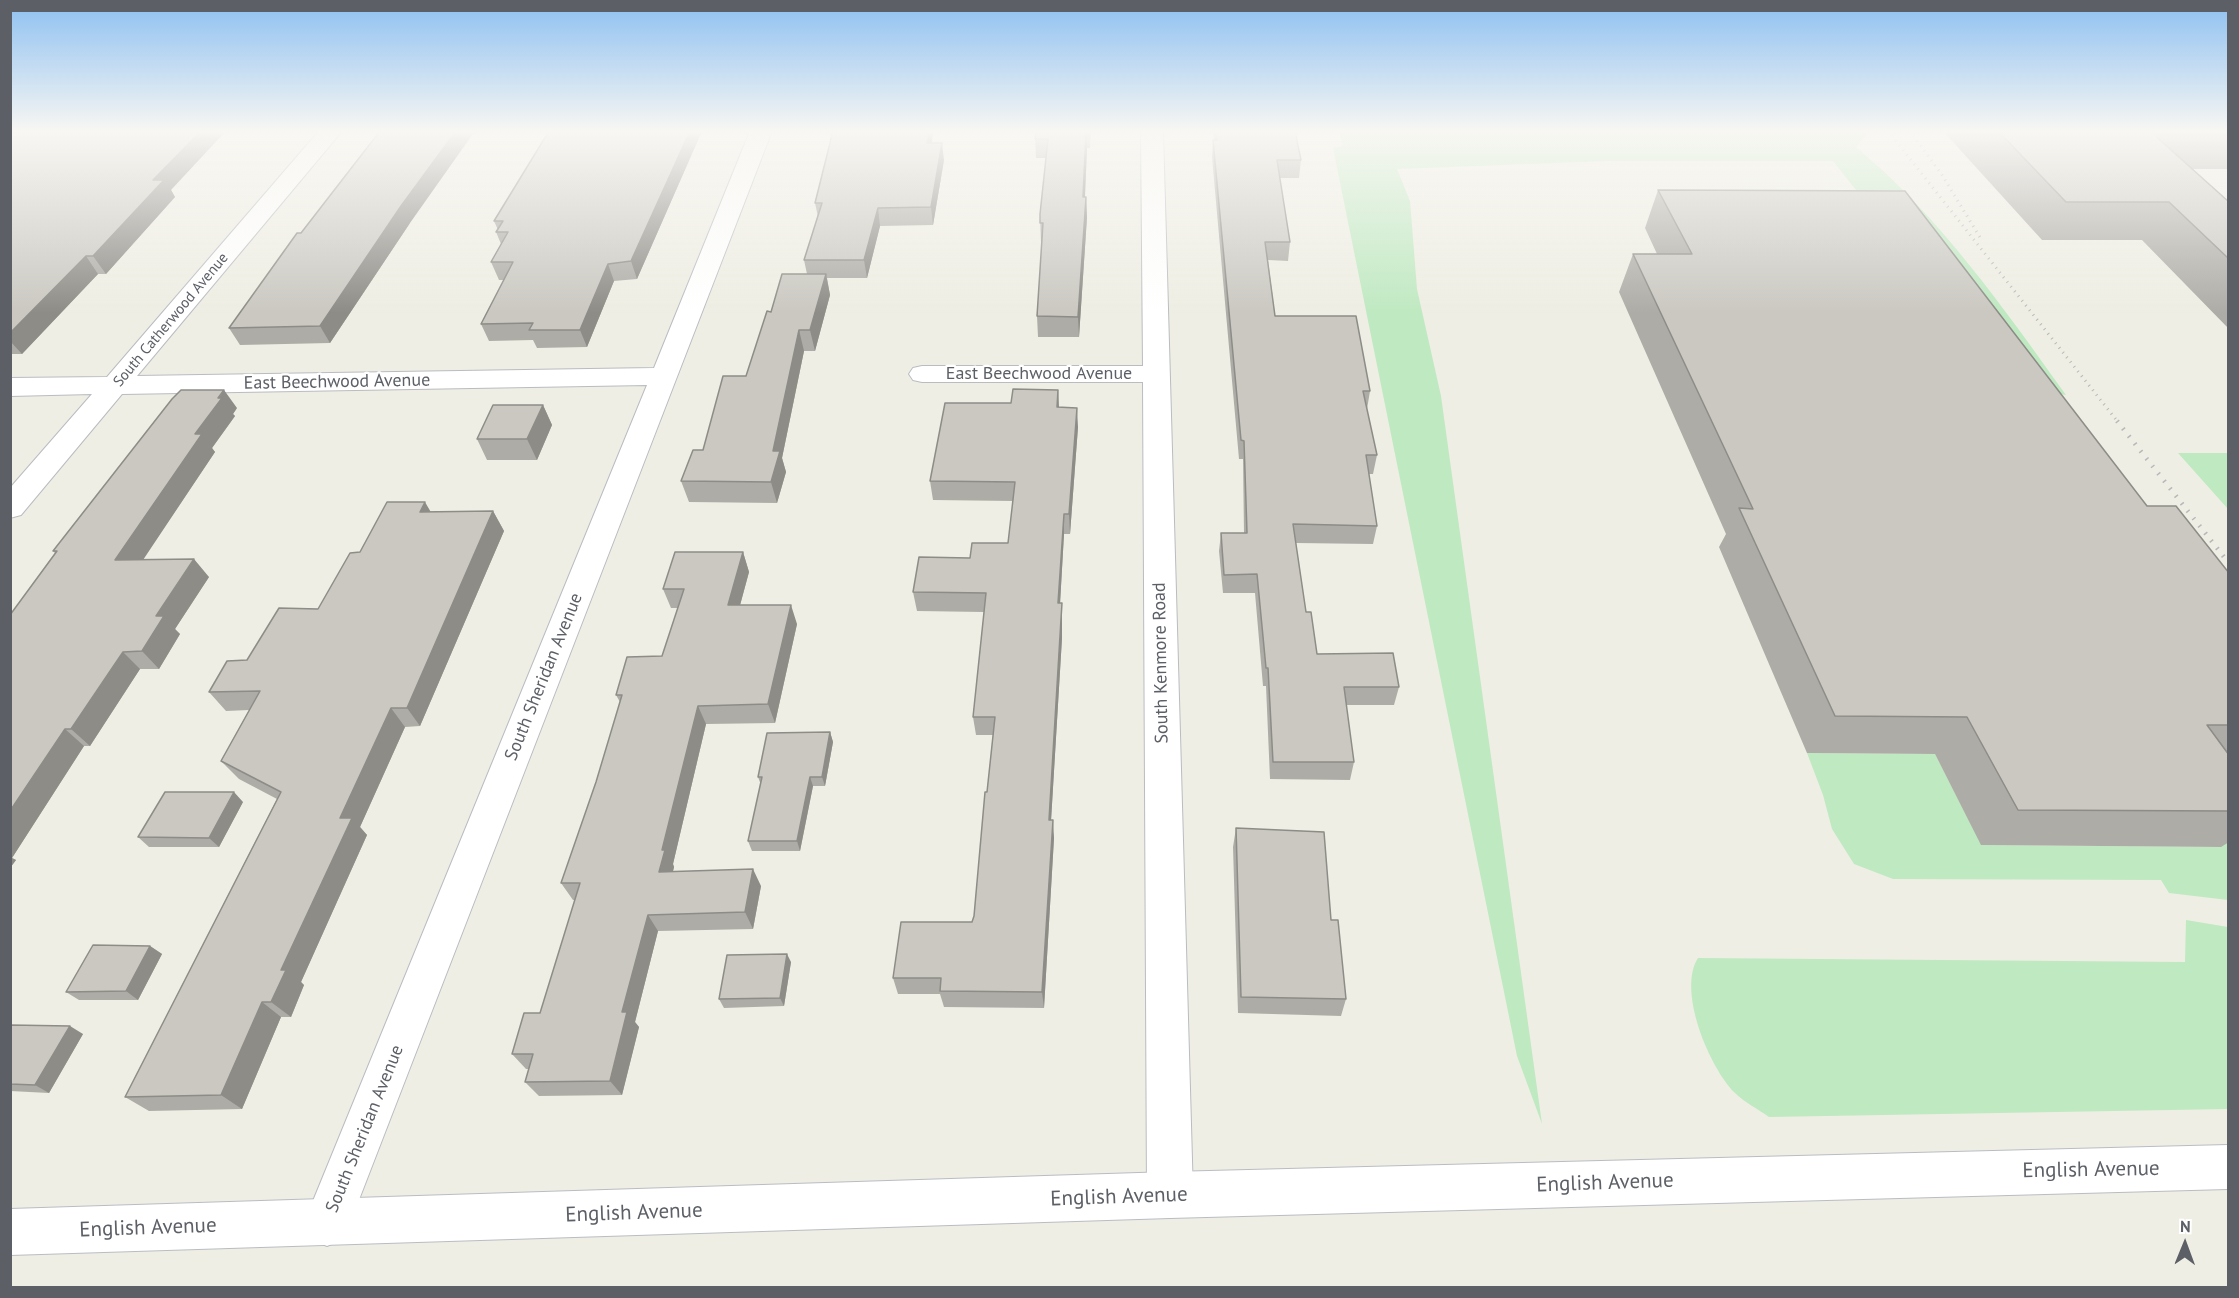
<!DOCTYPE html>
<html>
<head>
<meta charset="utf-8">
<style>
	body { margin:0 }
	#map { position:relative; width:2239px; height:1298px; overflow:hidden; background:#efeee4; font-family:"PT Sans",sans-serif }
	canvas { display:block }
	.frame { position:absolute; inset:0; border:12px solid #5c6066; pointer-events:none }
	.north { position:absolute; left:2155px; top:1214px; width:60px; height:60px; -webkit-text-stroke:4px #fff; paint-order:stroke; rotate:1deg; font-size:16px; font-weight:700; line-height:24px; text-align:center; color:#5c6066 }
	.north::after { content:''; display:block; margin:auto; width:21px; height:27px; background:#5c6066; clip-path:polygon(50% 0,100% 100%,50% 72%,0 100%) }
</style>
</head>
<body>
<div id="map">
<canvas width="2239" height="1298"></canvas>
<div class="frame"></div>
<div class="north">N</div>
</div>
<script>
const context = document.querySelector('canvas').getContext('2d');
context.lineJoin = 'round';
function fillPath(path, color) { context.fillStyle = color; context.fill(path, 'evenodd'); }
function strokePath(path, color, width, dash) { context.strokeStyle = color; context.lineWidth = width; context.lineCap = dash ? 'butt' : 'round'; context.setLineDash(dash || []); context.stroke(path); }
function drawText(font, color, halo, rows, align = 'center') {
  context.font = font + ' "PT Sans",sans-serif'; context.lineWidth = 4.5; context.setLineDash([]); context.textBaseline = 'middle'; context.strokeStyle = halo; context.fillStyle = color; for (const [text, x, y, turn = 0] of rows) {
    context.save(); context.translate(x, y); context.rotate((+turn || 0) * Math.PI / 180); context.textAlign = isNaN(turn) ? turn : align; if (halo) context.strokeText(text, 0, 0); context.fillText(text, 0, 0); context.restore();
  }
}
const green = new Path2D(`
	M1339,131h524l3,4 -10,12c83,69 147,160 210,248l-17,-3 -190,-198 -26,-33h-223l-213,8 13,32 7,88 24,107 101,728 -25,-68 -184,-908 10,-2z
	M2178,453h50v56z
	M1807,753l128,1 47,91 239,2 7,-85v138l-59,-7 -8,-13 -268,-1 -39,-15 -22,-35 -9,-34z
	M2186,920l42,7v182l-459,8c-11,-8 -25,-15 -34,-24 -26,-26 -58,-103 -37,-135l487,4z`);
const street = new Path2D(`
	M319,131h23l-205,245 517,-8 96,-237h22l-422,1092 -7,16 -16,7 -16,-7 -7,-16 343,-838 -525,9 -101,121 -11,3v-30l82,-94 -82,2v-18l97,-1z
	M1141,131h22l30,1064 -7,16 -16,7 -16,-7 -7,-16 -4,-813h-221l-9,-2 -4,-6 4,-6 9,-2h221z`);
const secondary = new Path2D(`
	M2228,1145v44l-1058,29 -1160,37v-46l1160,-37z`);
const railFar1 = new Path2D(`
	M1888,131l230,291
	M1910,131l32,44 39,64`);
const rail = new Path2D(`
	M2117,421l111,141`);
const wall = new Path2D(`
	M10,131l161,59 4,7 -69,77h-8l-76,80h-12z
	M702,131l-65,148 -23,2 -27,66 -50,1 -4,-8 -44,1 -8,-17 23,-44h-5l-8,-18 10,-18 -5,-12 2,-2 -4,-9z
	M830,131h103l-1,12 12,17 -11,65 -53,1 -13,52h-40l3,17 -15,56h-11l-22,107 4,14 -9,31 -88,-1 -8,-21 22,-31 43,-74 25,-64 36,-38 -3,-14 14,-43 -3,-14 16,-66z
	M1036,131h55l-1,17h-3l-2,49h1l1,20 -8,120h-41l-1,-21 5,-73h-1l-1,-29 6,-56h-10l-1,-19z
	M1213,131h82l6,29 -2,18h-19l10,64 -2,19 -20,-1 7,56 95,75 -3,18 10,46 -4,19h-4l8,52 -4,18 -77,-1 10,69 11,42 82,33 -5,18h-48l8,57 -4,18 -80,-1 -4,-93h-3l-8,-93h-32l-4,-42 2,-18h23l-1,-74h-4l-27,-302 1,-17h1z
	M1943,131h286v38h-37l37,33v127l-87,-89h-100z
	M1658,190l489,316 82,67v269l-8,5 -240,-2 -46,-91 -128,-1 -88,-206 7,-13 -107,-242 14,-38h24l-12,-26z
	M410,223l-80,120 -90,2 -11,-17z
	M1058,390l1,17 19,20 -8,107h-6l-4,69h2v35l-11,182 3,18 -10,170 -100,-1 -4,-13h-42l-5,-16 79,-56 2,-6 19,-181h-17l-3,-18 11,-105 -67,-1 -4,-19 57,-34 38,-15 5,-42 -80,-1 -3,-19 81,-78z
	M543,405l9,20 -15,35h-50l-10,-21z
	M237,408l-4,6 2,2 -23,32 3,4 -72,107 66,18 -34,52 5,5 -21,35h-19l-50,77h-6l-72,112 4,2 -6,8v-253l45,-62 -2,-2z
	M493,511l11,20 -84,195 -15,1 -45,100 7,8 -66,147 3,3 -13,32h-10l-39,92 -93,2 -24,-14 152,-298 -38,-20 -18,-18 28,-51 -23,1 -17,-19 38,-32 71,-51 42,-57 71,-40z
	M743,552l6,20 -9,33 57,19 -22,99 -69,1 -33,140 1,3 -1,4 88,15 -8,43 -95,2 -23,91 4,5 -17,68 -83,1 -14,-14 4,-13h-3l-14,-15 28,-41 35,-113h-2l-12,-17 35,-101 24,-80 -4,-7 46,-39 16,-48h-7l-8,-19z
	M830,732l3,10 -8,44h-12l-13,65h-48l-4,-10 13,-56 -3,-8z
	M243,802l-24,45h-70l-11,-10z
	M1236,828l95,92 15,79 -5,17 -103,-3 -5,-166z
	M150,946l12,8 -24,46h-59l-13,-8z
	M791,962l-7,44 -60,2 -5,-9z
	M10,1025l73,9 -34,59 -39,-2z`);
const shadedWall = new Path2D(`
	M201,131h25l-55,59 4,7 -69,77 -13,-18 60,-76z
	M456,131h19l-65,92 -80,120 -10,-17 81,-120z
	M690,131h12l-65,148 -6,-18z
	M929,131h4l-3,29 -3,-17z
	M1086,131l1,17 -3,69 -1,-20z
	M942,143l2,17 -11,65 -2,-18z
	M1086,197l1,20 -8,120 -1,-20z
	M878,208l2,18 -13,52 -3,-18z
	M86,256l12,18 -76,80 -12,-13v-8z
	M608,264l6,17 -27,66 -7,-17z
	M826,274l4,21 -15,56 -5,-21z
	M799,330l5,21 -22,107 4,14 -9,31 -6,-21 2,-31z
	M224,390l13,18 -4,6 2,2 -23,32 3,4 -84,126 -16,-18 80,-126z
	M1058,390l1,19 -2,-2z
	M543,405l9,20 -15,35 -10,-21z
	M1077,408l1,19 -8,107 -1,-20z
	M425,502l11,19 -16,-9z
	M493,511l11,20 -84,195 -13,-18z
	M1064,514v20l-5,88 -1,-19z
	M743,552l6,20 -14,52 -7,-19z
	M194,559l15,18 -34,52 5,5 -21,35 -17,-18 14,-35z
	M1062,603v35l-12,200 -1,-18z
	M791,605l6,19 -22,99 -7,-19z
	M123,652l17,17 -50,77 -19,-17z
	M698,706l8,18 -33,140 1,3 -5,21 -10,-16 3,-22z
	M391,708l14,19 -45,100 7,8 -66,147 3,3 -13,32 -20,-15 10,-32 59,-152z
	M65,729l19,17 -72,112 4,2 -6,8v-57z
	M830,732l3,10 -8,44 -3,-9z
	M810,777l3,9 -13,65 -3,-10z
	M234,792l9,10 -24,45 -10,-9z
	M1053,820l1,18 -10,170 -2,-16z
	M753,869l8,17 -8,43 -8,-17z
	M648,915l10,16 -23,91 4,5 -17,68 -12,-14 12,-69z
	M150,946l12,8 -24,46 -12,-9z
	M787,954l4,8 -7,44 -4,-8z
	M262,1002l19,15 -39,92 -21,-14z
	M70,1026l13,8 -34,59 -14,-8z`);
const building = new Path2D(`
	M10,131h191l-48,49h11l-71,76h-7l-76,77z
	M380,131h76l-55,75 -81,120 -91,2 68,-95h4z
	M549,131h141l-59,130 -23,3 -28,66h-51l4,-7 -52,1 32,-62h-22l17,-30h-12l7,-11h-9z
	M833,131h96l-2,12h15l-11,64 -53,1 -14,52h-60l18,-57h-7z
	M1036,131h50l-3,66h3l-8,120 -41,-1 6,-93h-3v-9l8,-75h-13z
	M1216,131h79l6,29h-24l13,82h-25l10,74h81l14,75h-7l14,64h-11l11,71 -84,-2 13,88h5l6,42 76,-1 6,34h-55l10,75h-81l-5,-94h-2l-9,-94 -33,1 -3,-42h26l-3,-92 -3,-1 -28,-300h4z
	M1998,131h231v1h-78l78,70v57l-60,-57h-103z
	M1658,190l247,1 242,315h29l53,67v152h-22l22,30v56l-211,-1 -51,-93 -132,-1 -96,-208 14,1 -120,-255h59z
	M782,274h44l-16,56h-11l-26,121h7l-9,31 -90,-1 12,-31h10l20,-74h23l21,-65 4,1z
	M1013,389l45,1 -1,17 20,1 -8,106h-5l-6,89h4l-1,16 -12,201h4l-11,172 -102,-1 1,-13h-48l8,-56h71l2,-6 11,-124h2l8,-75h-22l13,-124 -73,-1 6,-35 51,1 2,-15h36l7,-61 -85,-1 15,-78h66z
	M181,390h43l-6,8h4l-27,36h7l-87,126 79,-1 -38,57h8l-22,35 -19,1 -52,77h-6l-55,82v-196l47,-64h-4l119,-152z
	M493,405h50l-16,34h-50z
	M387,502h38l-5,10 73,-1 -86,197h-16l-51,110h12l-71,152h5l-15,32h-9l-41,93 -96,2 156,-305 -60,-31 39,-70 -51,1 18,-31 20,-1 32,-52 39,1 32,-56 10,-1z
	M675,552h68l-15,53h63l-23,99 -70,2 -36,144h3l-6,22 94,-3 -8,43 -97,3 -26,97h5l-17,69 -85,1 8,-28h-21l12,-41h16l40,-130h-19l35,-101 26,-87h-6l11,-38 35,-1 22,-67h-21z
	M830,732l-8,45h-12l-13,64h-49l14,-64h-4l9,-44z
	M165,792h69l-25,46 -71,-1z
	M1236,828l88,4 7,88h7l8,79 -105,-2z
	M93,945l57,1 -24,45 -60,1z
	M787,954l-7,44 -61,1 8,-44z
	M10,1025l60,1 -35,59 -25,-1z`);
const farStreetnames = [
	["South Catherwood Avenue",171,320,-50]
];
const streetNames = [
	["East Beechwood Avenue",1039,374],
	["East Beechwood Avenue",337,382,-1],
	["South Kenmore Road",1161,663,-91],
	["South Sheridan Avenue",544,677,-68],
	["South Sheridan Avenue",365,1129,-68]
];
const nearStreetnames = [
	["English Avenue",2091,1170,-1],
	["English Avenue",1605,1183,-2],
	["English Avenue",1119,1197,-2],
	["English Avenue",634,1213,-2],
	["English Avenue",148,1228,-2]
];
fillPath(green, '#bfe9c1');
strokePath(street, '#b9bcc1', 2);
strokePath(secondary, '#b9bdc3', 2);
fillPath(street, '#fff');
fillPath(secondary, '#fff');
strokePath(railFar1, '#b7b8b9', 3, [1, 5]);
strokePath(rail, '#b7b8b9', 4.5, [1.5, 8]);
fillPath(wall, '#aeaca6');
fillPath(shadedWall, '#8d8c87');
fillPath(building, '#cac8c1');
strokePath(building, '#8d8c87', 1.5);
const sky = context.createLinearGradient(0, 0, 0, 313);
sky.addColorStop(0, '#8dc0f1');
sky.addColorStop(0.42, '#f8f7f3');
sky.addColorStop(1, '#f8f7f300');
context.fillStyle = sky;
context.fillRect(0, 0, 2239, 313);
drawText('15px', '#5c6066', '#fff', farStreetnames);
drawText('18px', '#5c6066', '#fff', streetNames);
drawText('21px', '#5c6066', '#fff', nearStreetnames);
</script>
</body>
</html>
